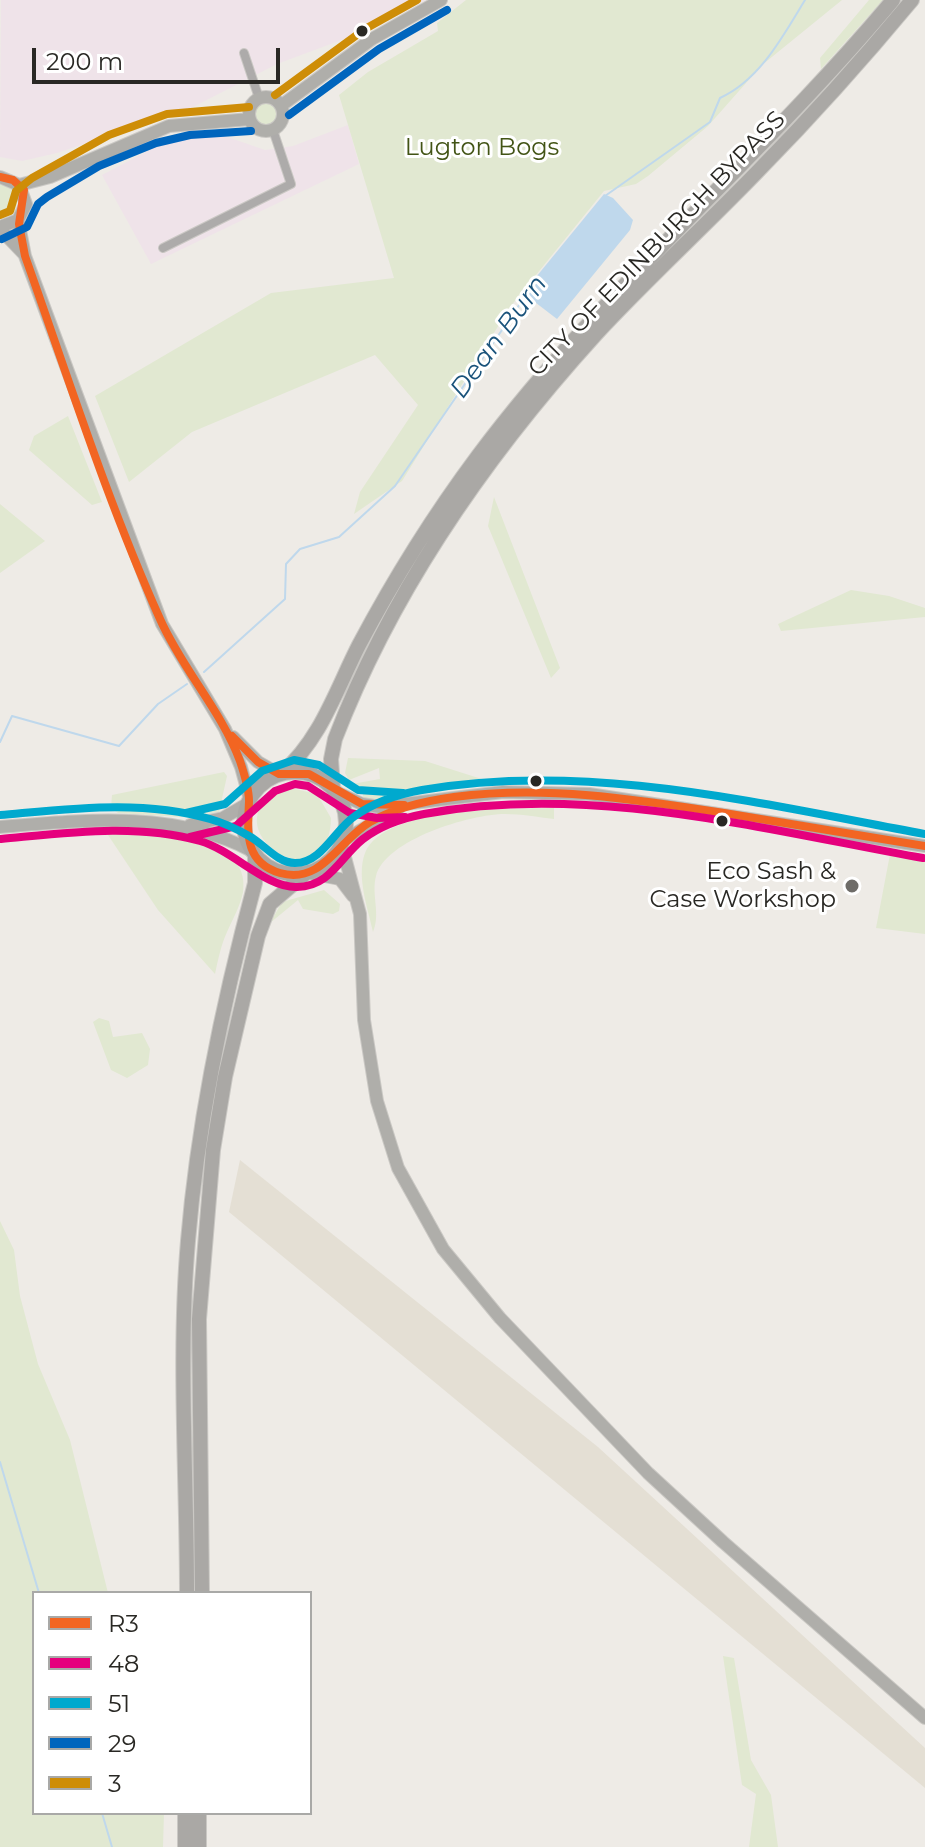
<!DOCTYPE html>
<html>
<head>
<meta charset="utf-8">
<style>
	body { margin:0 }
	#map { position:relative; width:925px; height:1847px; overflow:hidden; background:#eeebe6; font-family:Montserrat,sans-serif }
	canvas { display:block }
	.legend { position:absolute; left:32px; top:1591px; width:280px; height:224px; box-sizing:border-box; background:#fff; border:2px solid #a9a9a7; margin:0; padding:10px 14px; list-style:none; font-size:24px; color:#292824 }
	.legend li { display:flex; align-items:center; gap:16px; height:40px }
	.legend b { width:40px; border:2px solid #a9a9a7 }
	.scale { position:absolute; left:32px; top:48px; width:248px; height:36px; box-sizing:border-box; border:4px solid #292824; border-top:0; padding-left:10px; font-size:24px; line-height:28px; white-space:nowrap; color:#292824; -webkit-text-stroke:6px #fff; paint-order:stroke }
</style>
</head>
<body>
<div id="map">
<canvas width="925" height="1847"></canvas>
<ul class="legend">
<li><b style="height:10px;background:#f26522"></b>R3</li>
<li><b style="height:10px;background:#e5007d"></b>48</li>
<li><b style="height:10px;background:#00a9ce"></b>51</li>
<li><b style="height:10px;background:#0065bd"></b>29</li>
<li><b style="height:10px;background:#ce8d07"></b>3</li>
</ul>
<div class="scale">200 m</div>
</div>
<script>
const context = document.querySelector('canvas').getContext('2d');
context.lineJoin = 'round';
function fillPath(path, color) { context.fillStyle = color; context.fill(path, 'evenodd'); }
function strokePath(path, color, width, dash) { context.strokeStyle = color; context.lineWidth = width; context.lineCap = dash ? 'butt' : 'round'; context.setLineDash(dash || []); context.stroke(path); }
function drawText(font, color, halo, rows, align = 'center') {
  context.font = font + ' Montserrat,sans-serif'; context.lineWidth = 6; context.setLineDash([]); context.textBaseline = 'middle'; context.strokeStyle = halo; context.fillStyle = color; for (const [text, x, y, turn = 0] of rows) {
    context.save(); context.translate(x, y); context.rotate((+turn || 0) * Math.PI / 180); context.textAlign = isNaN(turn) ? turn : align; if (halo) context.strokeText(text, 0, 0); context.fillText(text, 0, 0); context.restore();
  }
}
const commercial = new Path2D(`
	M426,0l-47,26 -102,38 -84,43 -136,46 -35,8 -22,-4 1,-157z
	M348,125l11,39 -208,100 -49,-89 63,-33 51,-9 49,17 28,-4z`);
const built = new Path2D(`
	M240,1160l358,287 327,301v40l-696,-576z`);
const green = new Path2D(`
	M466,0h376l-80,65 -54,61 -60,50 -12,8 -32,7 -94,116 -108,174 -48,33 6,-22 58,-87 -43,-50 -183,77 -63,50 -34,-86 176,-103 123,-15 -55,-183 29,-23 70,-41 -1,-8z
	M869,0h14l-62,69 -1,-11z
	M254 114a12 12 0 1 1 24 0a12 12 0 1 1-24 0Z
	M0,184l14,6 4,10 -3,11 -15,8z
	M68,416l34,86 -10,3 -63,-55 5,-14z
	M494,497l66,171 -9,10 -63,-152z
	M0,504l45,37 -45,32z
	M851,590l38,6 36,12v9l-144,14 -3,-7z
	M348,758l77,3 63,20 -4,4 -112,15 -9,-3v-4l-11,-9 28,-5 -1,-11 -30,12 -4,-7z
	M224,772l3,4 -8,36 -39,5 -62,-4 -7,-5 1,-13z
	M286,787l31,7 14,24c-2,93 -130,6 -45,-31z
	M554,808v11c-16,-2 -33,-5 -49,-5 -35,0 -120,26 -129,62 -5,19 5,37 -3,56 -5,-24 -17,-55 -8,-79 19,-47 147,-44 189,-45z
	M106,832c36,2 147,-1 137,60 -3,15 -10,26 -16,40 -6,13 -9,28 -12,42l-57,-64z
	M891,849l34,6v79l-49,-6z
	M324,890l16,14 -1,7 -6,3 -30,-5 -5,-9 -28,23 12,-21z
	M99,1018l10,3 4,16 29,-4 8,16 -2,16 -21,13 -16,-8 -18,-48z
	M0,1221l14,29 6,46 18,68 32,76 38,153h-74v220h130l-1,34h-163z
	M723,1656l11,2 17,102 20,35 7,52h-29l7,-53 -14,-9z`);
const water = new Path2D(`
	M604,194l9,4 20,22 -3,10 -73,89 -34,-26z`);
const stream = new Path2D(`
	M605,196l105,-74 10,-24c40,-18 63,-62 85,-98
	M204,672l81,-73 1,-35 14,-15 39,-12 56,-51 131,-191
	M0,742l12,-26 107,30 39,-42 29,-20
	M0,1462l39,131
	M102,1813l10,34`);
const street = new Path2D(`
	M244,53l15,45
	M163,248l128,-64 -18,-54`);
const primary = new Path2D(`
	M249 114a17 17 0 1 1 34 0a17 17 0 1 1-34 0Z
	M282,105l90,-66 69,-39
	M0,177l19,8 7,19 -8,16 -18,7
	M19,185l31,-8 119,-51 81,-7
	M18,220l7,36 137,368 63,105 16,38 9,33
	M0,229l23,24
	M233,737l25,25 21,12
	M336,792l26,12 18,3 123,-15 86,2 336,52
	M190,825l33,-7 24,-14
	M0,827c85,-7 175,-17 252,24
	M344,840l55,-32
	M342,846l18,68 4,106 13,81 21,67 45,81 57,69 148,155 75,69 202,176
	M309,873l31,6 13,17`);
const highway = new Path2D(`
	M244 823a51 51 0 1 1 102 0a51 51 0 1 1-102 0Z
	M282,773c39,-34 54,-83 77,-128 35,-66 75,-130 119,-189 124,-166 283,-298 415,-456
	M333,788l-2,-29 4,-20c58,-151 153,-286 261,-405 52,-56 109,-108 162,-163 54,-55 105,-112 154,-171
	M187,1593c0,-117 -9,-236 1,-352 10,-121 35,-240 67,-358v-28
	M202,1593l-3,-274 14,-169 12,-73 33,-141 12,-32 35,-30
	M185,1847v-34
	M199,1847v-34`);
const bus1 = new Path2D(`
	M0,177l13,3 11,10 -5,34 6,32c43,121 82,245 135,363 22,50 61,91 80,142 4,12 9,27 9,40 -1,30 -6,61 31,72 42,12 59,-33 90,-51 25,-14 54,-21 84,-25 91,-12 180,2 270,16 67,11 134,22 201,33
	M232,736l26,26 21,12h30l53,30 42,1`);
const bus2 = new Path2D(`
	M190,837l46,-11 39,-35 20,-7 13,2 42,27 27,5 28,-1
	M1,839c65,-6 135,-16 199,2 34,10 66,47 97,46 34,-1 43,-30 66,-48 17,-13 40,-21 61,-25 165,-31 337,15 499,44`);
const bus3 = new Path2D(`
	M186,813l39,-9 37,-33 32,-11 25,5 39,25 45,3
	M0,815c69,-6 143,-16 210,4 14,4 27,10 39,17 15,8 28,27 46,27 27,0 40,-34 60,-47 20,-14 43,-22 67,-26 167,-29 339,14 503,44`);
const bus4 = new Path2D(`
	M289,115l90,-66 68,-39
	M2,239l25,-12 11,-23 9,-7 52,-31 57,-23 34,-8 61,-4`);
const bus5 = new Path2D(`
	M275,95l90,-66 52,-29
	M0,215l10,-4 6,-20 16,-13 77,-43 58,-21 82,-7`);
const markers = [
	[362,31,7,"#292824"],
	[536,781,7,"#292824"],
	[722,821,7,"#292824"],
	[852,886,8,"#6e6c68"]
];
const parkNames = [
	["Lugton Bogs",482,148]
];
const streetNames = [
	["CITY OF EDINBURGH BYPASS",657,244,-46]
];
const poiNames = [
	["Eco Sash &",836,872],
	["Case Workshop",836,900]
];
const waterNames = [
	["Dean Burn",499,337,-54]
];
fillPath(commercial, '#efe3e9');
fillPath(built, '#e4dfd4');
fillPath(green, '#e1e8d1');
fillPath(water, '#bfd8ec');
strokePath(stream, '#bfd8ec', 2);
strokePath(street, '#cac8c4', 10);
strokePath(primary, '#cac8c4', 14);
strokePath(highway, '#cac8c4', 16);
strokePath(street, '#adabaa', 8);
strokePath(primary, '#afaeaa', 12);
strokePath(highway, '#aaa8a5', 14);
strokePath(bus1, '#f26522', 8);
strokePath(bus2, '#e5007d', 8);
strokePath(bus3, '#00a9ce', 8);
strokePath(bus4, '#0065bd', 8);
strokePath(bus5, '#ce8d07', 8);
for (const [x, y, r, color] of markers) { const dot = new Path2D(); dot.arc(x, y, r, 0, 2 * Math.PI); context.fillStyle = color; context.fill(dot); strokePath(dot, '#fff', 3); }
drawText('24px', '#425415', '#fff', parkNames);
drawText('24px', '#292824', '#fff', streetNames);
drawText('24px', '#292824', '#fff', poiNames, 'right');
drawText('italic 26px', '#1a537b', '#fff', waterNames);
</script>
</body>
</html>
